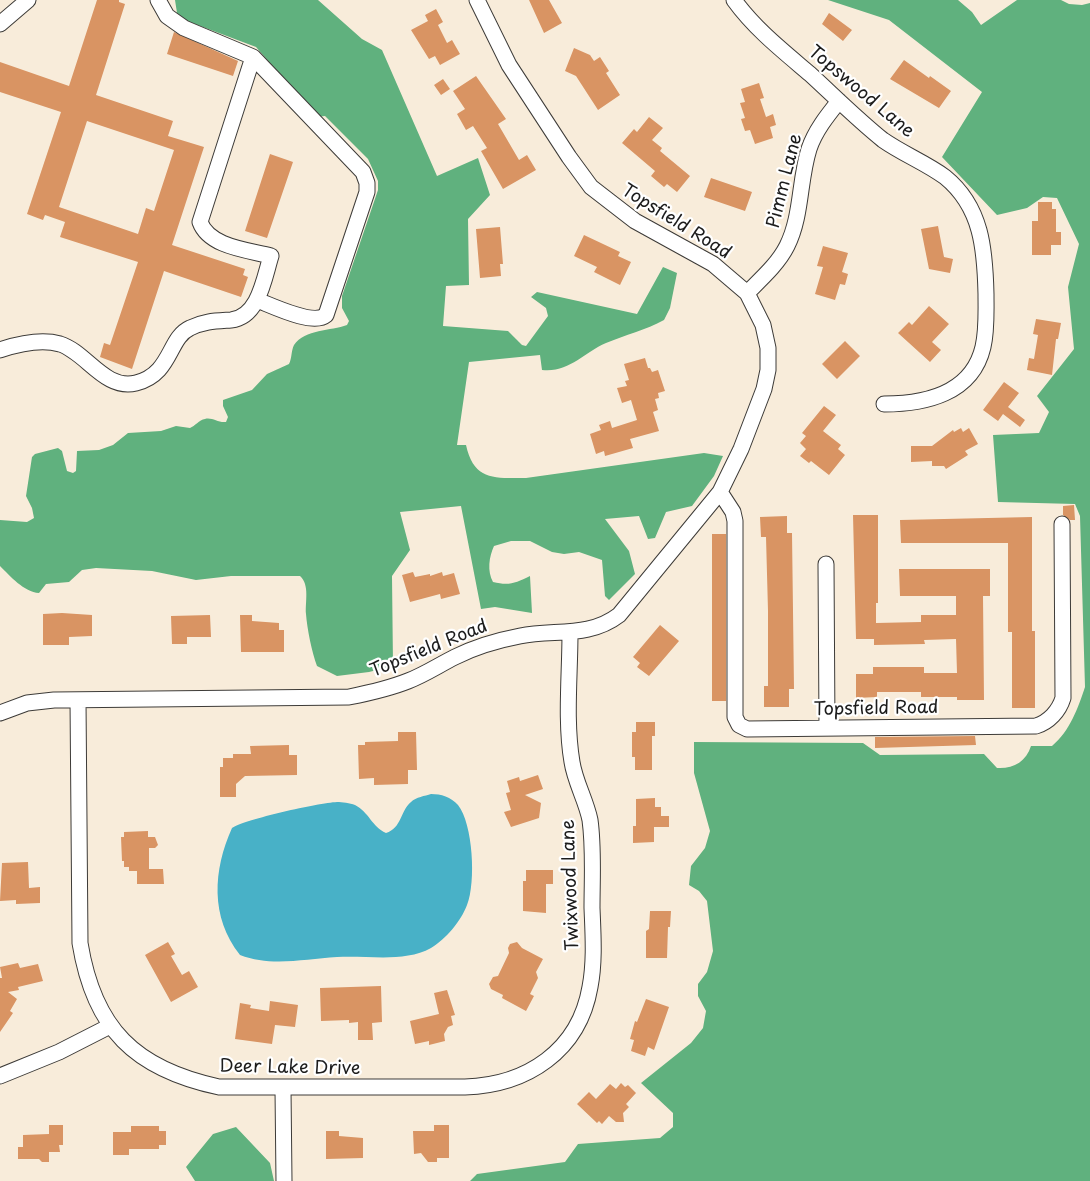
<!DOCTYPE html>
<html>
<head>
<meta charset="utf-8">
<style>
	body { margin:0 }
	canvas { display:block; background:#f8ecda }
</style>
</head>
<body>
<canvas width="1090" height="1181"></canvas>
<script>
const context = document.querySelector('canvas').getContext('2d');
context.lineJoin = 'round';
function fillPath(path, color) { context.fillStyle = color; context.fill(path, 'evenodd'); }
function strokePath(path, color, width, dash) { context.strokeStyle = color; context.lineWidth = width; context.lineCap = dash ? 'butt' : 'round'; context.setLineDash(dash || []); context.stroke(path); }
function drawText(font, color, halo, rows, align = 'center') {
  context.font = font + ' "Playpen Sans",sans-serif'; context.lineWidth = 4.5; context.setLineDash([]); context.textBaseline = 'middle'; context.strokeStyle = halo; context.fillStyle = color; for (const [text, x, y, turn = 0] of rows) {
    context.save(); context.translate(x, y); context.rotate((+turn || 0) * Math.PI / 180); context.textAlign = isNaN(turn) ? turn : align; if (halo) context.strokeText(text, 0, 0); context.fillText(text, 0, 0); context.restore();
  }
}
const forest = new Path2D(`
	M175,0h143l44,39 20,11 55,126 41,-18 12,37 -22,24 1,66 -23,1 -3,40 65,5 14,14 4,1 22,-30 -2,-8 -15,-11 6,-5 100,22 26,-47 14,6 -7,35 -6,12c-18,10 -39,15 -58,23 -23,10 -37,30 -64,27l-2,-15 -71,7 -12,83h9c8,36 28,33 60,33l178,-25 19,3 -9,20 -22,30 -26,6 -11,26 -7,1 -9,-23 -34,3 24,32 6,23 -26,26 -4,-4 -3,-36 -23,-8 -15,2 -12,-2 -22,-11h-19l-17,5c-5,11 -7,25 -1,36 16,4 23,1 37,-6l2,37 -37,-6 -14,2 -20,-103 -61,6 10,38 -18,26 1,90 -24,6 -32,4 -20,-10c-5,-13 -10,-38 -11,-52 -1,-12 4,-29 -6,-38h-69l-35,4 -44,-9 -56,-3 -14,2 -13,12 -23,2 -7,9c-15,-1 -29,-17 -39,-27v-46l27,2 7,-4 -2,-10 -6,-12 6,-39 3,-3 23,-6 4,3 5,20 6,2 3,-2 1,-20 22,-1 14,-5 15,-12 33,-2 15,-5 14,2c5,-2 9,-8 15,-9 7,-2 13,4 21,3l2,-5 -5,-11v-6l29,-10 15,-16 22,-10c3,-6 2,-13 5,-19 11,-16 37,-14 53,-20l2,-4 -7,-13v-12l36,-106v-9l-10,-22 -43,-43 -8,1 -61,-70 -69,-26 -10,-8z
	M828,0h130l14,12 9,13 36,-25h44l8,4 13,1 8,-2v1178h-620l7,-7 88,-12 13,-18 82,-6 13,-11v-14l-32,-30 50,-40 12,-15 3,-17 -8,-15v-12l9,-12 6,-21 -6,-50 -8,-10 -10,-6 2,-19 14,-18 5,-17 -16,-58v-31l169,1 17,12 104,-1 13,14c16,1 29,-6 34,-22h21c18,-15 26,-38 33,-59l-5,-171 -5,-12 -77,-2 -5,-67 46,-2 10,-21 -12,-16 37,-47 -6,-62 11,-43 -22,-46 -14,-1 -16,11 -30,7 -55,-58 40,-65 -93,-72z
	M236,1127l34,36 4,18h-79l-9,-14 27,-33z`);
const water = new Path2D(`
	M431,794c10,0 20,3 27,11 15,19 18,77 9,100 -6,16 -21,34 -36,43 -27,15 -64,7 -94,9 -33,2 -66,10 -97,-2 -30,-38 -27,-85 -8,-127 14,-9 86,-25 105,-26 5,0 13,1 18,3 14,7 17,22 31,28 16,-5 14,-22 25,-31 5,-5 14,-6 20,-8z`);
const building = new Path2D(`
	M97,0h22v2l6,2 -29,91 77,26 -5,15 36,11 -32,98 73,24 -2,6 5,2 -7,20 -77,-26 -32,98 -32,-12 4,-14 6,2 28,-83 -78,-25 5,-15 -20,-7 -2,5 -16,-6 34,-102 -61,-20v-30l69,24zM87,121l87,29 -20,61 -8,-3 -8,26 -79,-27z
	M529,0h20l13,23 -18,10z
	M436,9l7,13 -5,3 9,18 5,-3 8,14 -20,11 -5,-9 -6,3 -18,-29 17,-9 -3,-6z
	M829,13l23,17 -9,11 -21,-17z
	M174,32l64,29 -5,15 -66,-22z
	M574,48l16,7 4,6 6,-4 9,14 -3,2 14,22 -22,15 -22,-34 -11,-5z
	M904,60l25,18 1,-2 21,15 -12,17 -49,-29z
	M476,76l30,43 -8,5 21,36 8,-5 9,15 -33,19 -22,-38 6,-3 -14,-22 -7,4 -9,-16 8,-5 -12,-18z
	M443,79l7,10 -9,6 -7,-10z
	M759,83l5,15 -4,1 6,18 7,-3 3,11 -6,2 3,11 -18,6 -5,-14 -5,1 -4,-12 4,-1 -5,-15 5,-1 -4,-13z
	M649,117l14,11 -11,12 10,8 -2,3 30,25 -13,16 -10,-8 -3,3 -13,-11 4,-5 -33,-28 12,-14 3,3z
	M270,154l23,8 -26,76 -22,-7z
	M711,178l41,14 -7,19 -41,-14z
	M1038,202h14v7h4v23h5v13h-10v10h-19v-34h6z
	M938,226l6,31 9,2 -3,14 -21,-4 -8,-40z
	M500,227l3,37h-3l1,12 -21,2 -4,-49z
	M584,235l36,17 -2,4 13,6 -11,23 -26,-13 3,-5 -23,-11z
	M823,246l25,7 -6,19 6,2 -3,11 -5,-1 -5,16 -20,-6 8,-27 -6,-1z
	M929,306l20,18 -17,18 9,8 -11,12 -32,-29 11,-11 3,3z
	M1036,319l25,4 -3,16h-2l-4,36 -25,-5 2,-12 5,1 4,-24 -5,-1z
	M845,341l15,15 -23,23 -15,-15z
	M645,358l3,10h2l2,4 6,-2 7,21 -7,2 1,5 -4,1 3,11 -5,2 6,19 -29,8 3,9 -28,8 -1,-5 -8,3 -6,-20 11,-4 -2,-5 11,-4 2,7 25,-8 -6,-20 -9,3 -5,-15 10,-2 -2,-5 4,-1 -5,-16z
	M1004,382l15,11 -11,14 17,13 -5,7 -17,-13 -5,7 -15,-11z
	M824,406l12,9 -13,16 18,14 -3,4 7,6 -16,20 -18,-14 -2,2 -9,-7 6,-7 -6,-6 6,-7 -4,-3z
	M961,428l2,4 6,-4 9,16 -13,7 3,4 -22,14 -2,-3h-12v-5l-21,1v-16h21l21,-16 1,2z
	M1074,505l1,15h-5l-7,-5v-9z
	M853,515h25v88h-2v20l45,-1v-7h35v-19h-56l-1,-27h91v27h-7l1,104h-27v-3h-36v-5h-44v5l-21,1v-24h17v-7h51v6h33l-1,-34 -32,1 1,4 -51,1v-6h-18z
	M787,516v17h5l2,156h-5v18h-25v-21h4v-75l-2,-74h-5l-1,-20z
	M1032,517v114h3v77h-23v-76h-4v-89h-107l-1,-23z
	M712,534h14v167h-14z
	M413,572l2,5 15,-3v2l12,-4 1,4 11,-3 6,21 -19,5 -1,-5 -30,8 -8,-27z
	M62,613l30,2v21l-23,1v8h-26v-31z
	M210,615l1,22h-24v7h-15l-1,-28z
	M240,615h12v6l27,2v7h5v22h-43z
	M660,625l19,16 -30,35 -12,-9 3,-4 -7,-6z
	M636,722h19v14h-3v34h-17v-13h-3v-25h4z
	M398,732h18l1,38h-9v14l-34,1v-7l-15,1 -1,-34h7v-3l33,-1z
	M975,736l1,9 -101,3v-11z
	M289,745v10h8v20l-52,1 -9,8v13h-16v-30h3v-9h10v-4h18l-1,-8z
	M538,775l5,14 -18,6 16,8 -2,15 -28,9 -7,-15 7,-2 -5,-17 4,-1 -3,-11 12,-4 1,4z
	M655,798v9h6v9h8v11h-15v15l-21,1v-17h3v-27z
	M148,831v6h7l3,8 -3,3h-6v21h14l1,15h-27v-13h-8v-4h-5v-6h-2l-1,-24h3v-5z
	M28,862l1,26 11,-1v16l-24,1v-4l-16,1 2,-38z
	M526,870h27v14h-7v29l-23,-2v-30h3z
	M650,911h21l-1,16h-2l-1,31h-21v-27l3,-2z
	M168,942l7,12 -4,2 11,19 7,-4 9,16 -27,15 -26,-47z
	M517,942l5,6 21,11 -7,13 2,6 -8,16 4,2 -8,15 -24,-13 1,-3 -12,-6 -2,-5 4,-7 5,-1 11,-23 -1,-5 2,-4z
	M18,963l2,5 18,-4 5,17 -25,6 1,3 -11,2 9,7 -7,12 3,2 -13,19v-54h2l-2,-11z
	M381,986l1,36 -10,1 1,17h-15v-18l-9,1v-3l-28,1 -1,-33z
	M447,990l8,25 -4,1 2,9 -5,2 -4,7 1,7 -16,4v-4l-14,3 -5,-23 29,-7 -5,-21z
	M646,999l23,8 -15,43 -6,-3 -3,9 -14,-5 3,-11 -4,-1 5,-18 2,1z
	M270,1001l28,4 -3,22 -20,-2 -3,19 -37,-5 5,-36 11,2 -1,3 19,3z
	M621,1083l4,4 3,-2 8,8 -10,11 3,3 -6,6 1,9h-8l-7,-6 -7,8 -3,-3 -2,2 -20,-19 12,-12 7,7 14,-15 6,5z
	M49,1125h14v20h-4l1,7h-11v10h-7l-3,-3h-21v-12h5v-12l26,-1z
	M434,1125h15v33h-12v4h-9l-7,-9 -7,1 -1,-23h21z
	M131,1126h28v5h7v14h-7v4h-30v6h-16v-23h18z
	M326,1131h13v5l24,2v20l-37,1z`);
const minor = new Path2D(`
	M734,0c21,29 49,51 76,74 24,22 48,46 73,66 20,14 43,23 62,37 37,30 40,73 41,117 0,18 1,36 -3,53 -11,47 -58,57 -99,57
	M0,24l28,-24
	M253,57l110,115 4,11v9l-41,123c-13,11 -53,-9 -69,-15
	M747,293c14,-14 31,-29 40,-47 15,-30 12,-65 22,-97 6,-18 18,-33 30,-48
	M0,350c18,-6 42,-11 60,-6 26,8 45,47 76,39 36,-9 32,-45 54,-55 14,-7 26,-7 41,-8 28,-3 33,-42 40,-64 -23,-6 -62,-9 -71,-34l53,-165 -69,-29 -17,-12 -9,-16
	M720,492l13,20 2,9v196l4,8 8,4 289,-3c13,-4 23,-15 27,-28l-1,-174
	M826,564l1,164
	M78,700l2,243c14,86 55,126 139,144h246c62,-2 114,-36 125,-100 5,-26 3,-53 2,-79 0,-29 2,-59 -2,-88 -4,-20 -15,-38 -18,-58 -7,-41 -2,-87 -2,-129
	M0,713l27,-10 27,-3 295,-3c20,-4 39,-8 59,-16 16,-6 31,-16 47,-24 20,-10 44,-17 65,-21 35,-7 69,2 99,-21l101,-123 21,-43 23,-60 4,-19v-22l-5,-23 -16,-32 -34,-29 -78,-43 -44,-34 -22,-30 -60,-92 -32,-65
	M0,1076l59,-24 51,-26
	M283,1089l1,92`);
const streetNames = [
	["Topswood Lane",861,92,40],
	["Pimm Lane",785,181,-76],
	["Topsfield Road",676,222,32],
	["Topsfield Road",429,649,-22],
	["Topsfield Road",876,709,-1],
	["Twixwood Lane",571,885,-92],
	["Deer Lake Drive",290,1068,1]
];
fillPath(forest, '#60b17e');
fillPath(water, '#48b1c7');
fillPath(building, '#d99463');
strokePath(minor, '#3d3b38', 17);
strokePath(minor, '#fff', 15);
drawText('18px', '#1c1c1c', '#fff', streetNames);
</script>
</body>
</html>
